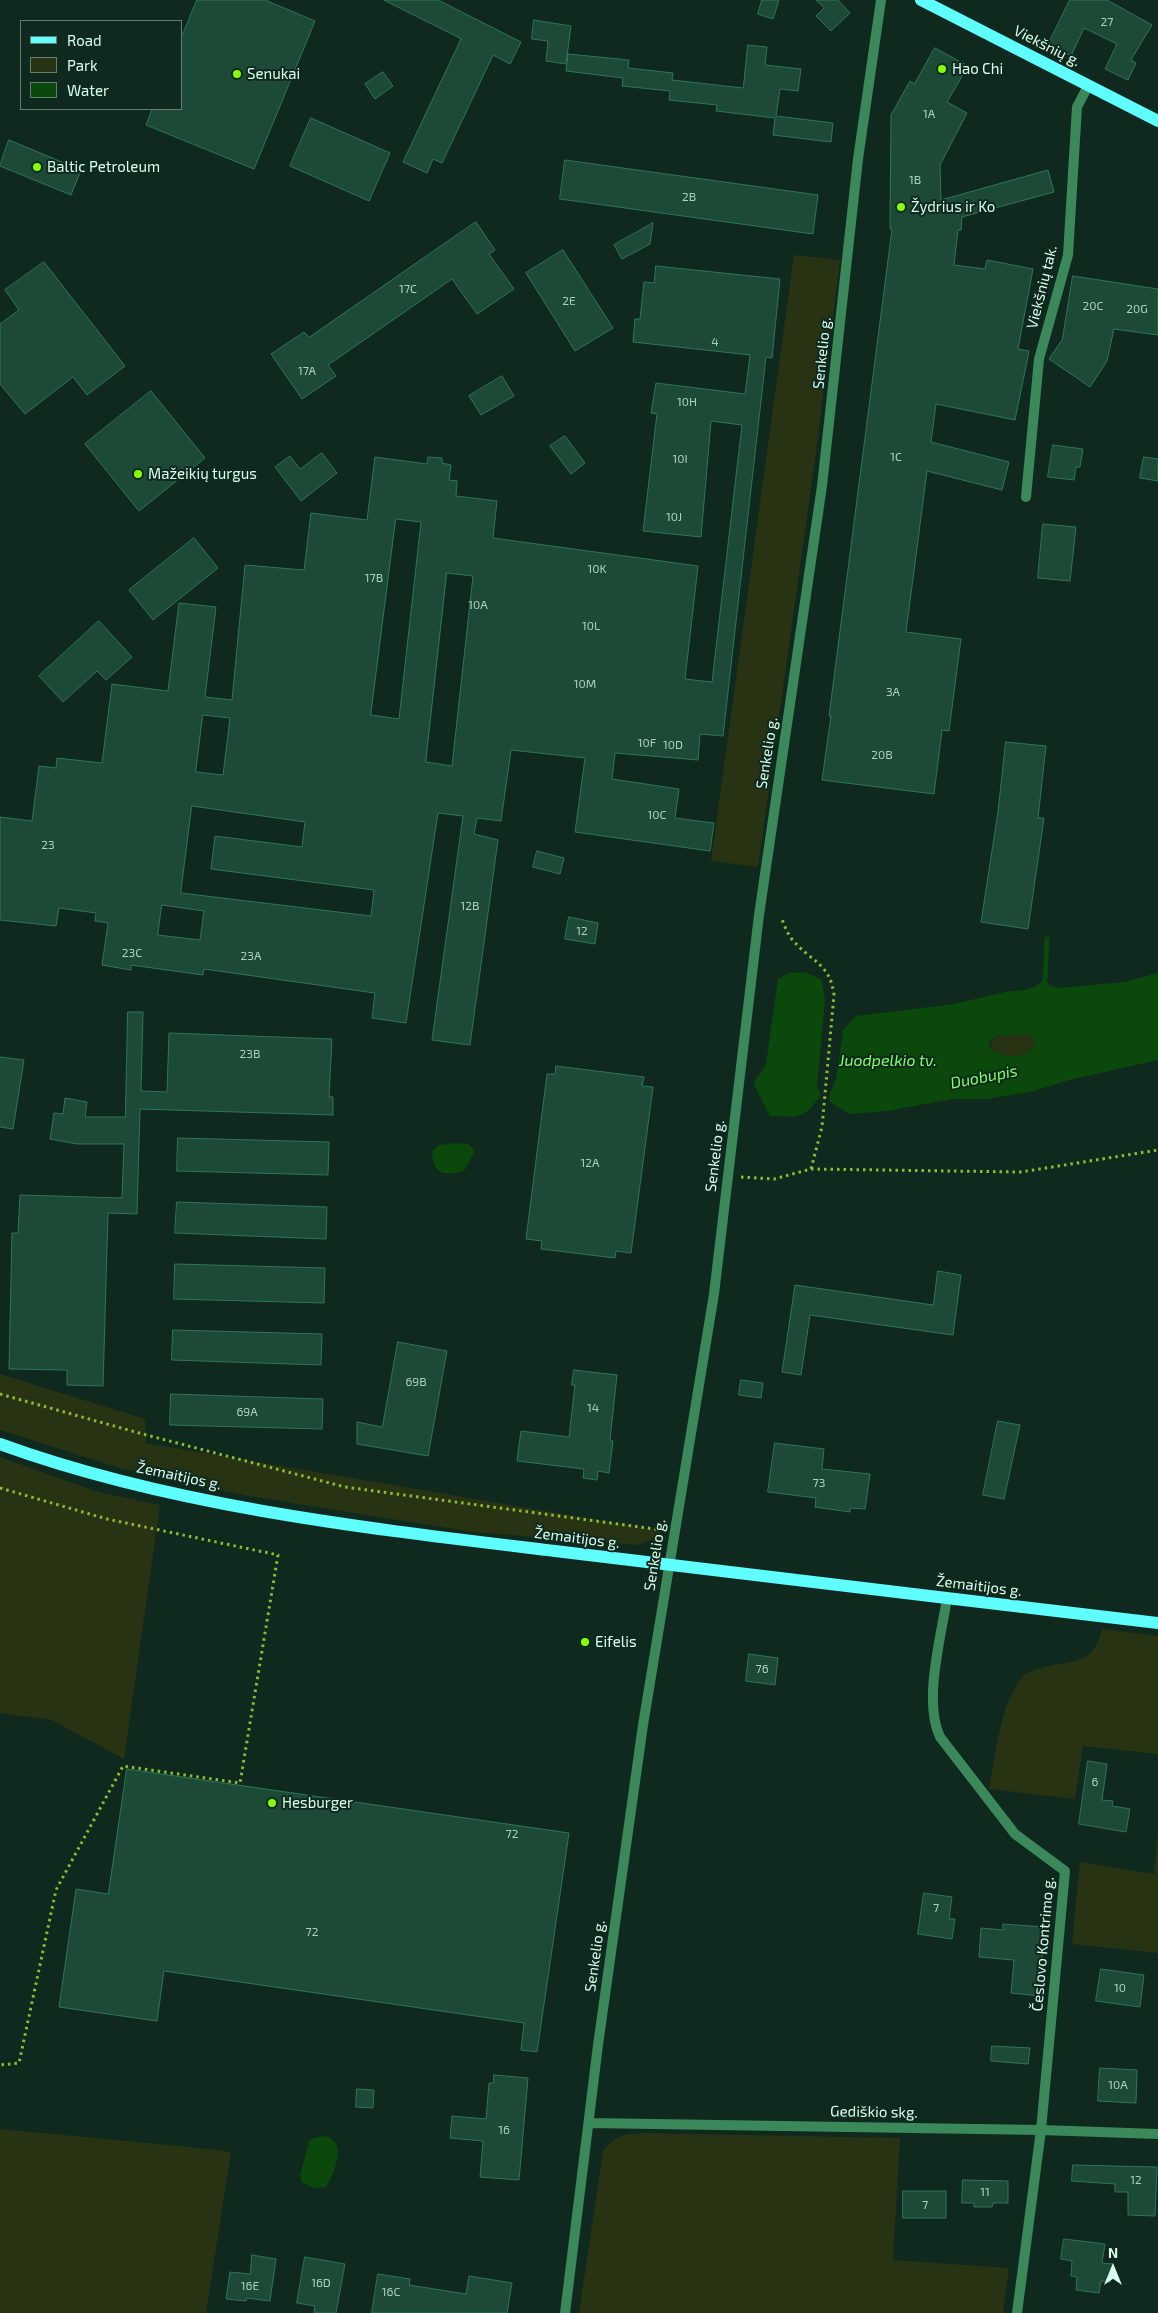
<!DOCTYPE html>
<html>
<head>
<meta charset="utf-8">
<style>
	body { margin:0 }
	#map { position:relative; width:1158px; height:2313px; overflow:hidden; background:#10291e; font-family:"Exo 2",sans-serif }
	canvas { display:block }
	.legend { position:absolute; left:20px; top:20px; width:162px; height:90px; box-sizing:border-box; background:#10291e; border:1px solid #607f70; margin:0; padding:6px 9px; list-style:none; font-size:15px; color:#d8ffeb }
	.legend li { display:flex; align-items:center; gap:10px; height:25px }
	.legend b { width:25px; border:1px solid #607f70 }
	.north { position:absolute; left:1088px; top:2243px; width:50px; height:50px; -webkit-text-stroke:4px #10291e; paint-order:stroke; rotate:0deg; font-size:14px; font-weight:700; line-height:20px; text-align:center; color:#d8ffeb }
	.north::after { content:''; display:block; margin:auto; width:18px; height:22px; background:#d8ffeb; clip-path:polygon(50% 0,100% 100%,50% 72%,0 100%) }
</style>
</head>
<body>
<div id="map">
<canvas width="1158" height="2313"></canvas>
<ul class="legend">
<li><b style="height:6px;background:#5ffeff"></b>Road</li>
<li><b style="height:14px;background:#283313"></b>Park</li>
<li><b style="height:14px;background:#0a480b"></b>Water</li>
</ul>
<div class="north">N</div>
</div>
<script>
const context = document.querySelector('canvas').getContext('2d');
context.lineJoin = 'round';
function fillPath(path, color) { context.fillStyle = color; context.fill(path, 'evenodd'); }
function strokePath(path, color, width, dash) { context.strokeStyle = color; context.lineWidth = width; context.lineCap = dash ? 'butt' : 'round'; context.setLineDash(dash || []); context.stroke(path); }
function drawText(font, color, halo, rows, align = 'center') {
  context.font = font + ' "Exo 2",sans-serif'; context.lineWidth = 4; context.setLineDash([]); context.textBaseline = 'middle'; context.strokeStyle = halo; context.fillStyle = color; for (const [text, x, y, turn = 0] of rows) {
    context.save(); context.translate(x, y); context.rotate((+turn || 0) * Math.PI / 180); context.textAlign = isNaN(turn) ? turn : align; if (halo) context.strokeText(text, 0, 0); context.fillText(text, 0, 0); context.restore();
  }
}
const green = new Path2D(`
	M794,255l46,5 -25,200 -57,407 -47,-6z
	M1028,1034l6,4 1,5c-8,18 -26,14 -42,9 -11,-21 22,-17 35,-18z
	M0,1374l145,45 1,24 516,88 -6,7 -19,7 -164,-13 -225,-36 -128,-28 -120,-38z
	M0,1457l98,35 62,13 -36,254 -72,-39 -52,-7z
	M1102,1629l56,7v118l-75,-8 -8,53 -86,-10c7,-35 11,-86 34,-113 3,-3 7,-4 10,-5 30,-13 60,0 69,-42z
	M1158,1833v120l-86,-9 8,-82 74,12z
	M0,2129l190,18 41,5 -25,161h-206z
	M643,2133l257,5 -7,122 116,8 -6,45h-424l24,-162c14,-17 19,-16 40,-18z`);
const water = new Path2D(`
	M805,972l17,8 3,20 -8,87 4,8c-18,25 -21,22 -51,21l-16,-31c2,-9 9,-12 12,-21l12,-85 11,-6z
	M1158,973v87l-89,20 -35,11 -47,8h-34l-67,12 -36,3 -20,-12 -1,-6 7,-17 7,-49 13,-14 98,-12 51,-12 20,-2 10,-3 10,-8 6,7 7,2 66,-6zM1028,1034l6,4 1,5c-8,18 -26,14 -42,9l-4,-7 1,-4 6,-5z
	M455,1143l13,1 7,7 -11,20c-21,5 -31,4 -32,-20l7,-6z
	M324,2136c25,5 10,37 2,51l-13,1 -11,-6 -2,-6 9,-35 5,-3z`);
const stream = new Path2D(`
	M1045,979l2,-40`);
const building = new Path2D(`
	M197,0h68l50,21 -61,148 -108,-44 6,-16h29v-70z
	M384,0h54l83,42 -11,22 -17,-9 -51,108 -9,-4 -6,14 -24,-11 58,-123z
	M762,0h17l-6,19 -15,-5z
	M816,0h22l12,13 -19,18 -15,-15 8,-8z
	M1070,0h37l45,25 -21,35 5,3 -8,17 -23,-11 12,-25 -33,-16 -13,28 -23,-11z
	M534,20l37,6 -5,38 -20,-3 2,-20 -16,-2z
	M748,45l19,2 -2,18 36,4 -3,22 -18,-2 -4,27 57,7 -2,19 -58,-7 2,-17 -59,-7 1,-6 -48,-5 1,-9 -48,-5 1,-8 -57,-7 2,-17 61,6 -1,8 45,5 -1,7 71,8z
	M935,48l33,18 -21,36 20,11 -27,52 1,35 107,-30 6,22 -92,25 -1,13h-3l-4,35 31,4 2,-9 46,9 -15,80 11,2 -14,69 -79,-16 -5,38 78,20 -7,28 -75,-19 -21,161 55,7 -12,92 -7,-1 -8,64 -112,-14 9,-64h-2l63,-487h-2l1,-114 19,-34 4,3z
	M383,72l10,14 -18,13 -10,-15z
	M311,118l79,35 -21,48 -79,-35z
	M9,140l72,30 -10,25 -71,-29z
	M565,160l253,35 -5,39 -253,-35z
	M476,222l19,28 -6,4 25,35 -37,25 -25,-35 -124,86 8,11 -34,23 -31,-45 33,-22 5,5z
	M653,223l-3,21 -28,15 -8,-14z
	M563,250l50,78 -38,23 -49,-78z
	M44,262l81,104 -38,29 -14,-18 -48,37 -25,-30v-60l19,-14 -14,-20z
	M656,266l124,13 -8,79 -6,-1 -43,379 -23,-2 -2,26 -83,-7 -3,26 67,10 -4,29 39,5 -4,28 -135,-19 10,-74 -74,-8 -10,71 -24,-3 -3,16 24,6 -28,205 -38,-5 31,-224 -25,-3 -32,210 -34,-5 3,-25 -171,-24 -1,6 -72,-10v5l-29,-5 6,-42 -13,-2 1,-8 -37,-5 -3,18 -56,-6v-103l32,4 7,-55 17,2 1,-10 45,5 10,-79 56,7 11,-88 37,4 -11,90 27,3 13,-135 59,5 7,-57 56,7 8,-63 52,7 1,-7 14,1v5l9,2 -2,15 8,1 -1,15 41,5 -4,37 205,28 -13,113 27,3 30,-257 -31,-4 -10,116 -58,-6 14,-117 -6,-1 5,-30 89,11 5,-39 -117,-13 2,-23h5l4,-37 10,1zM396,519l25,3 -22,197 -28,-4zM447,573l26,3 -21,190 -26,-4zM203,715l27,3 -7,57 -27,-3zM192,806l113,16 -3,25 -87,-11 -4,33 163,21 -3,26 -190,-23zM162,905l42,6 -4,29 -42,-5z
	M1073,276l85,13v46l-44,-6 -7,32 -17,26 -41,-28 13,-19z
	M502,376l12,20 -33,19 -12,-19z
	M151,391l54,67 -66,53 -54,-67z
	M565,436l20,27 -14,11 -21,-28z
	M1053,445l30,4 -3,18h-4l-2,13 -26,-3z
	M322,453l15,20 -36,28 -26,-34 15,-11 10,13z
	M1144,457l14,2v22l-18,-3z
	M1043,524l33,3 -6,54 -32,-3z
	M194,538l24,30 -65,52 -24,-30z
	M99,621l33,36 -26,23 -9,-9 -34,31 -24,-26z
	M1006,742l40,4 -8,72h6l-16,111 -47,-7 17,-110z
	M537,851l27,7 -4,16 -27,-7z
	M569,917l29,6 -3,21 -30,-5z
	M128,1012h15l-2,79 26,1 2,-59 163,6 -3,58h4v18l-193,-6 -3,105 -29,-1 -5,173 -36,-1v-15l-58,-1 3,-136h6l2,-38 102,3 2,-54h-47l-27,-5 4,-26 9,1 2,-16 22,4 -2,15h40z
	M0,1057l24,3 -11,69 -13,-2z
	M556,1066l88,11 -2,9 11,1 -22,166 -15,-2 -1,7 -74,-9 1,-8 -16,-2 21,-165h8z
	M178,1138l151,4 -1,33 -151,-4z
	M177,1202l150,5 -1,32 -151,-6z
	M175,1264l150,4 -1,35 -150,-4z
	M938,1271l23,4 -8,60 -143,-20 -9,60 -19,-3 13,-87 138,20z
	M173,1330l149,4 -1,31 -149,-5z
	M398,1342l49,9 -19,105 -71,-12v-22l25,5z
	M574,1370l43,5 -7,65 3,1 -4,32 -11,-2 -1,9 -14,-2 1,-9 -67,-8 4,-30 48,6 6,-52h-3z
	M741,1380l22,3 -2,15 -22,-3z
	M171,1394l152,5 -1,30 -152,-4z
	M998,1421l22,4 -16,74 -21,-4z
	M775,1443l49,6 -2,20 48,5 -5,35 -15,-1v4l-35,-5 1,-9 -48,-6z
	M749,1654l29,4 -3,27 -29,-4z
	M1088,1761l19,3 -5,36 11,1 -1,5 18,3 -4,23 -47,-8z
	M127,1769l442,64 -32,219 -16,-2 3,-27 -360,-52 -7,50 -98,-14 17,-118 32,5z
	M924,1893l28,4 -3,22h6l-3,20 -34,-5z
	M1003,1924l42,3 -6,69 -28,-3 3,-33 -35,-3 2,-29 22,2z
	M1101,1969l43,6 -4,32 -44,-6z
	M992,2046l38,2 -2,16 -37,-3z
	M1100,2068l37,2 -1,33 -38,-2z
	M494,2075l34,3 -9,102 -39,-3 3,-36 -33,-3 2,-22 34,3 3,-36h4z
	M357,2089l17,1 -1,18 -17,-1z
	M1073,2165l84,2 -2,49 -27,-1v-23h-13v-8l-43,-3z
	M963,2180l45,1v22h-15l-1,4h-18v-4h-12z
	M903,2191h43v27h-43z
	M1064,2239l41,5 -3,19 11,1 -3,18 -9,-1 -2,12 -23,-3 1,-13 -6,-1 1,-15 -11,-2z
	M252,2255l24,4 -6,42 -23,-3 -1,3 -20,-2 4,-27 20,2z
	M305,2257l40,7 -9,49h-22l1,-7 -18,-3z
	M378,2274l32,5 -1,6 57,9 3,-18 43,7 -5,30h-135z`);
const path = new Path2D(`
	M811,1169l210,3 137,-22
	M741,1177l33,2 37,-10 11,-42 12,-132c-4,-33 -24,-33 -43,-57 -4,-5 -7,-14 -10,-21
	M0,1394l139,39 206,54 317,43
	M0,1488l107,31 171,36 -38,228 -117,-17 -67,124 -37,173 -19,2`);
const street = new Path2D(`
	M1026,497l13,-138 29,-104 9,-148 11,-21
	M947,1598c-6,40 -24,103 -7,139l75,97 50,37 -24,259 -24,183
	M589,2123l452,7 117,4
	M565,2313l33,-268 45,-320 71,-431 45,-379 63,-429 36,-327 23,-159`);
const primary = new Path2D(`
	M921,0l237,121
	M0,1444c172,63 373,85 555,107 201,25 402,48 603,72`);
const markers = [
	[942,69,5,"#87ff04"],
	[237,74,5,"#87ff04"],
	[37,167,5,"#87ff04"],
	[901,207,5,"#87ff04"],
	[138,474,5,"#87ff04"],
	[585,1642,5,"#87ff04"],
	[272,1803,5,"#87ff04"]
];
const numberNames = [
	["27",1107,22],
	["1A",929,114],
	["1B",915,180],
	["2B",689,197],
	["17C",408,289],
	["2E",569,301],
	["20C",1093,306],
	["20G",1137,309],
	["4",715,342],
	["17A",307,371],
	["10H",687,402],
	["1C",896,457],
	["10I",680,459],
	["10J",674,517],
	["10K",597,569],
	["17B",374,578],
	["10A",478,605],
	["10L",591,626],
	["10M",585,684],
	["3A",893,692],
	["10F",647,743],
	["10D",673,745],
	["20B",882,755],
	["10C",657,815],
	["23",48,845],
	["12B",470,906],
	["12",582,931],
	["23C",132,953],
	["23A",251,956],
	["23B",250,1054],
	["12A",590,1163],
	["69B",416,1382],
	["14",593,1408],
	["69A",247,1412],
	["73",819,1483],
	["76",762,1669],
	["6",1095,1782],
	["72",512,1834],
	["7",936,1908],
	["72",312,1932],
	["10",1120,1988],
	["10A",1118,2085],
	["16",504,2130],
	["12",1136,2180],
	["11",985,2192],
	["7",925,2205],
	["16D",321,2283],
	["16E",250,2286],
	["16C",391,2292]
];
const streetNames = [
	["Viekšnių g.",1047,46,27],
	["Viekšnių tak.",1042,287,-76],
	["Senkelio g.",822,353,-84],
	["Senkelio g.",767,753,-81],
	["Senkelio g.",715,1156,-83],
	["Žemaitijos g.",179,1476,12],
	["Žemaitijos g.",577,1538,7],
	["Senkelio g.",655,1555,-81],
	["Žemaitijos g.",979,1586,7],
	["Česlovo Kontrimo g.",1043,1944,-85],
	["Senkelio g.",595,1956,-82],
	["Gediškio skg.",874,2112,1]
];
const poiNames = [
	["Hao Chi",952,69],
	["Senukai",247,74],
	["Baltic Petroleum",47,167],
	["Žydrius ir Ko",911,207],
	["Mažeikių turgus",148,474],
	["Eifelis",595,1642],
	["Hesburger",282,1803]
];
const waterNames = [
	["Juodpelkio tv.",888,1061],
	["Duobupis",984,1077,-11]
];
fillPath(green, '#283313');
fillPath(water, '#0a480b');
strokePath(stream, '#0a480b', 5);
fillPath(building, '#1c4a37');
strokePath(building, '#2e7658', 1);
strokePath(path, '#8fbc2f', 3, [2.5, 4]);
strokePath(street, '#3b885b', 10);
strokePath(primary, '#5ffeff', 12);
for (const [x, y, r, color] of markers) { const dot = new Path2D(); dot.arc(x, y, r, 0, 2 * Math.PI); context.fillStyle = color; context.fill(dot); strokePath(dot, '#10291e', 2); }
drawText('12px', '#a9d2be', null, numberNames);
drawText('15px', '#d8ffeb', '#10291e', streetNames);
drawText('15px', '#d8ffeb', '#10291e', poiNames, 'left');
drawText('italic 16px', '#7eff66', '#10291e', waterNames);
</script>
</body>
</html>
